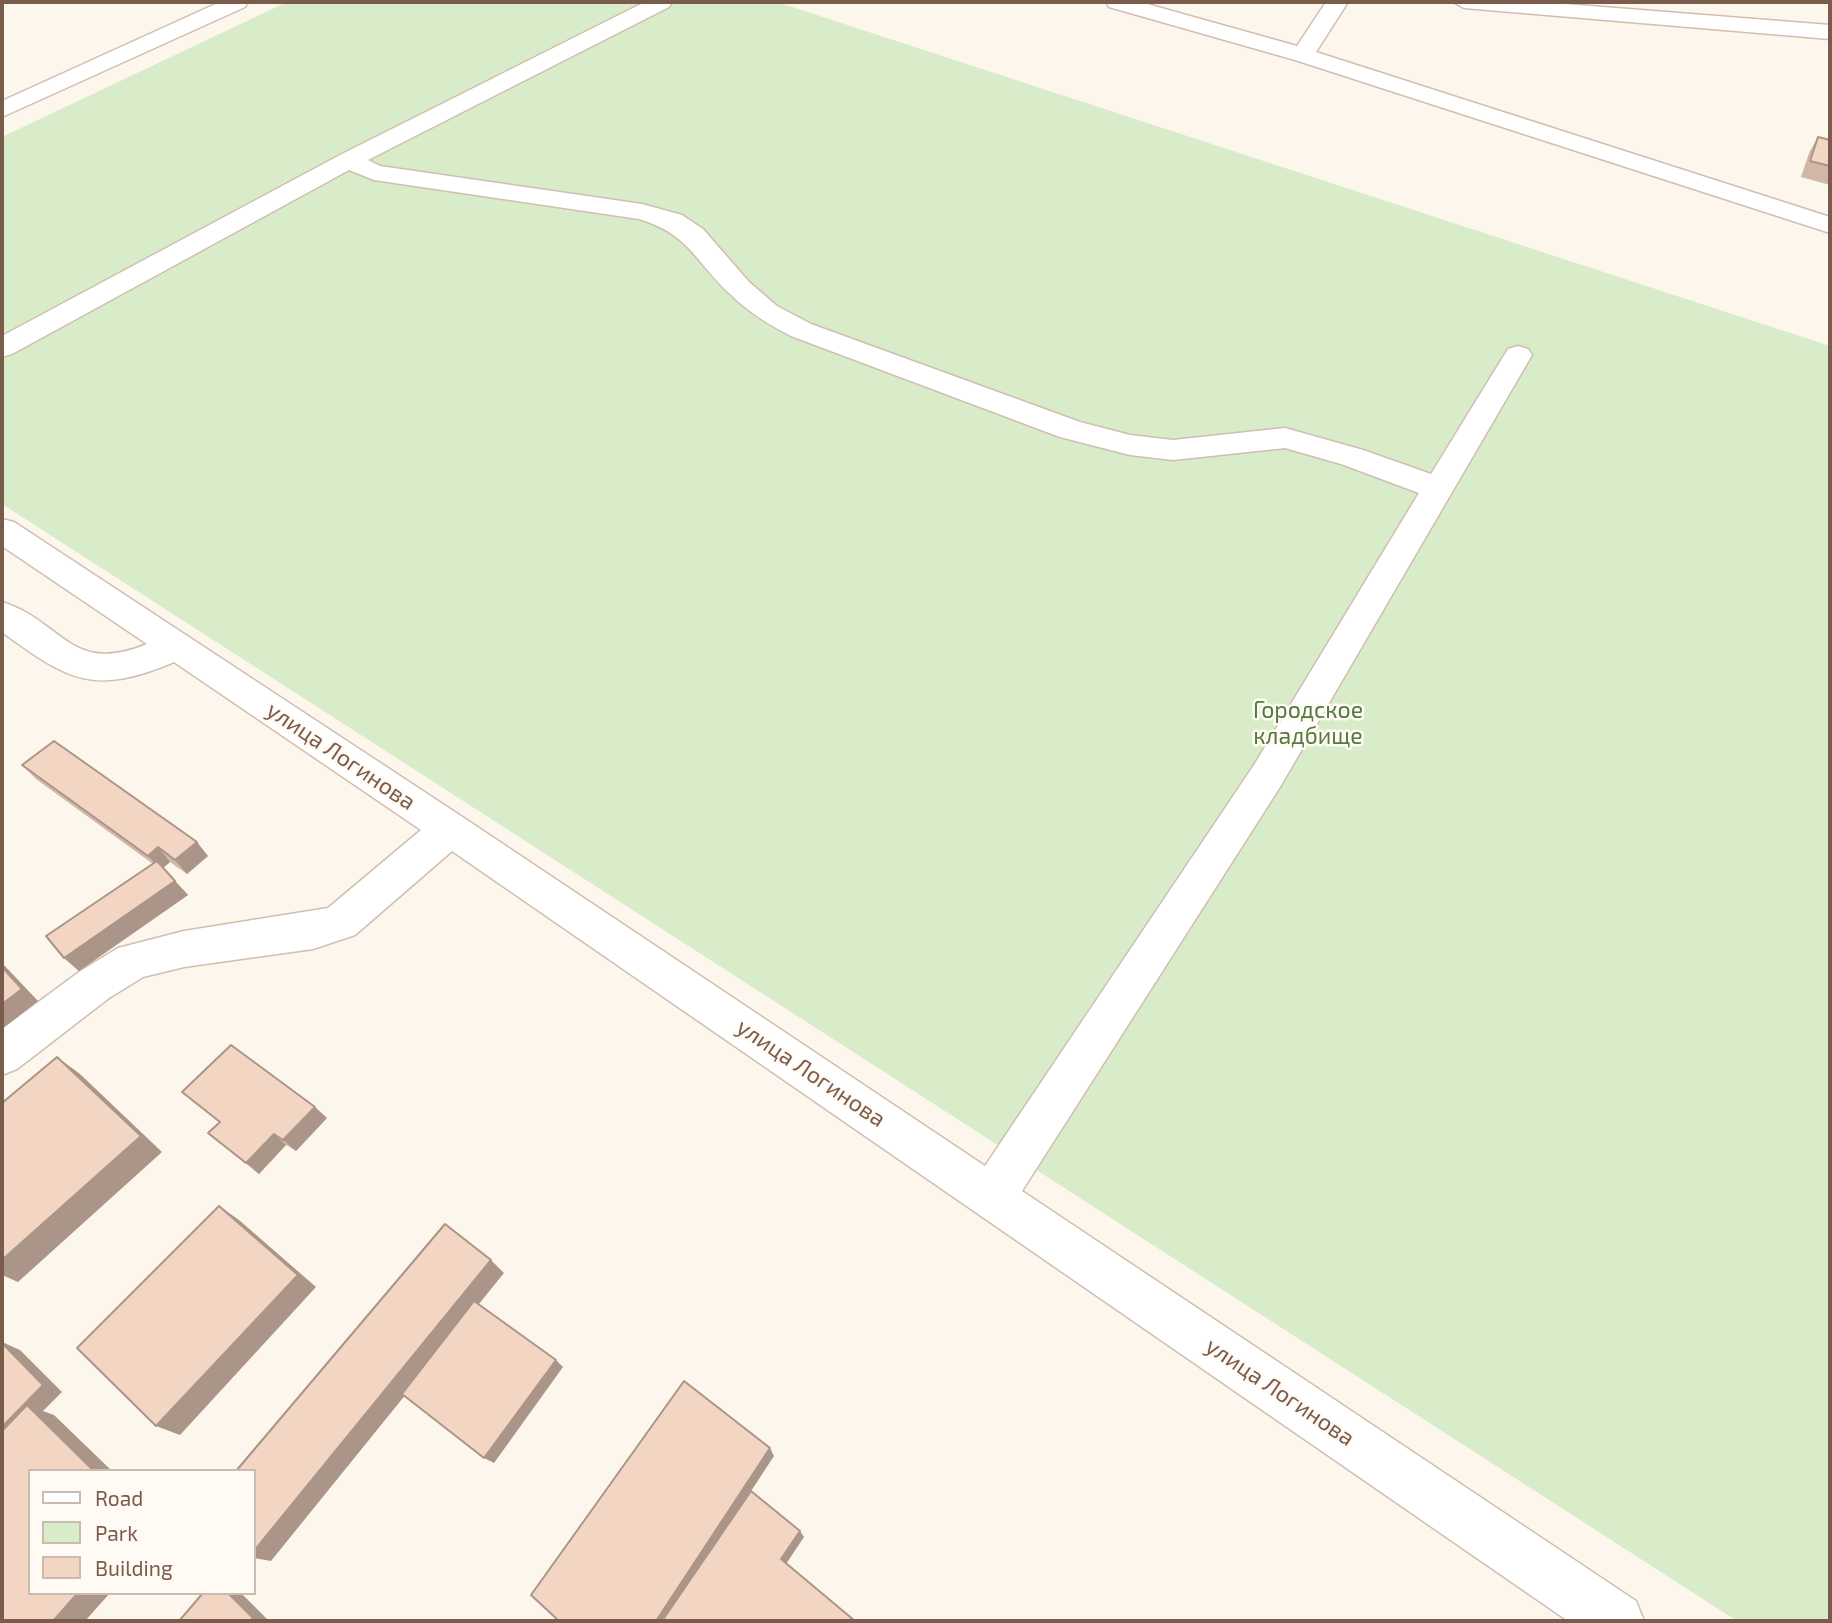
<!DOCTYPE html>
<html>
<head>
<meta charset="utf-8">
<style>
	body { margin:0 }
	#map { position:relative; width:1832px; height:1623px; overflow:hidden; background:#fdf6ec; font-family:"Exo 2",sans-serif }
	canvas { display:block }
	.frame { position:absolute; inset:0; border:4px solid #7a5c4d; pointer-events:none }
	.legend { position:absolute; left:28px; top:1469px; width:228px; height:126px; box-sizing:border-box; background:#fffaf3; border:2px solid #cabbb1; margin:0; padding:9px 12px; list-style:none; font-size:21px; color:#7a5c4d }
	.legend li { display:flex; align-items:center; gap:14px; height:35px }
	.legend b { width:35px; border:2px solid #cabbb1 }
</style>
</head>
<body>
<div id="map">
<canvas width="1832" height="1623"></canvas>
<div class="frame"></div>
<ul class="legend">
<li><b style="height:9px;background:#fff"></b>Road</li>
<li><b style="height:19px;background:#d8ecc9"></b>Park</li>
<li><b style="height:19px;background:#f3d5c3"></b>Building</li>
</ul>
</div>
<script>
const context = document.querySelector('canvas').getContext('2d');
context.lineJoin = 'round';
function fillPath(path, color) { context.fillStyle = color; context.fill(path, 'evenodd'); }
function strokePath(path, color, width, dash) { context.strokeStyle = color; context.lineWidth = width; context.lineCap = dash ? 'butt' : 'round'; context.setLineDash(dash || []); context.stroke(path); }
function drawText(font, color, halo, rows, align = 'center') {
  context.font = font + ' "Exo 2",sans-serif'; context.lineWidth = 5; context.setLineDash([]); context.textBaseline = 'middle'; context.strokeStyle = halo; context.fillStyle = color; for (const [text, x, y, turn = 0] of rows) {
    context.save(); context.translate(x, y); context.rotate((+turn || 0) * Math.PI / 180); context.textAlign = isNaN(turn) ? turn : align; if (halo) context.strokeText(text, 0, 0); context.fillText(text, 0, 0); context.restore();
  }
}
const green = new Path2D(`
	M287,2h490l1053,344v1275h-93l-1735,-1117v-367z`);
const minor = new Path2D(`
	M220,2h28l-3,5 -243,110v-16z
	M645,2h27l-3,5 -301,153 12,6 262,38 40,11 21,14 46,53 28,24 34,18 269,98 50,13 43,5 112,-12 78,22 68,24 77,-125 10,-3 10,3 4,6 -252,432 -258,404 614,410 8,20h-76l-1116,-770 -97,84 -42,14 -129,18 -41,10 -34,21 -92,71 -15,6v-46l77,-57 39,-24 66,-17 144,-23 93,-78 -247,-168c-80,34 -105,19 -172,-30v-30c61,19 68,74 145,42l-145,-98v-27l12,3 450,296 521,348 269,-401 165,-272 -78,-29 -56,-16 -112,12 -43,-5 -70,-18 -269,-101c-23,-12 -43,-24 -62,-43 -35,-33 -40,-59 -90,-74l-265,-39 -25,-10 -337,184 -10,3v-21l338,-181z
	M1106,2h34l157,44 29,-44h22l-32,50 514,165v16l-535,-173 -186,-53z
	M1453,2h87l290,23v14l-366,-31z`);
const wall = new Path2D(`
	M1818,137l12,3v45l-29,-8 8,-24z
	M22,765l186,91 -21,18 -17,-12 -7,6 25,27 -109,76 -15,-13 89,-94 -117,-85z
	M327,1118l-31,33 -10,-6 -27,29 -51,-41z`);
const shadedWall = new Path2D(`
	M197,842l11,14 -21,18 -12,-14z
	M158,847l12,15 -9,8 -13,-14z
	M175,881l13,14 -109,76 -15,-13z
	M2,963l36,38 -36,28z
	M57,1057l23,17 82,78 -144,130 -16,-7v-15z
	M315,1107l12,11 -31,33 -13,-11z
	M274,1134l12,11 -27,29 -13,-11z
	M219,1206l20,14 77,67 -136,148 -24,-9z
	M491,1260l13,13 -233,288 -17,-3v-7z
	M2,1342l18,8 42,42 -19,19 11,4 58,56h-18l-92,-18z
	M556,1360l7,7 -69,96 -10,-5z
	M770,1448l4,8 -108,165h-10z
	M800,1531l4,6 -18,27 -5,-5z
	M78,1593h32l-25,28h-32z
	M228,1593h13l27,27 -1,1h-17z`);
const building = new Path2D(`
	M1818,137l12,3v26l-20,-5z
	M54,741l143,101 -22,18 -17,-13 -10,9 -126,-91z
	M157,861l18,20 -111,77 -18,-22z
	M2,967l20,22 -20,15z
	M231,1045l84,62 -32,33 -9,-6 -28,29 -38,-30 12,-11 -38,-30z
	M57,1057l84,79 -139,124v-157z
	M219,1206l79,69 -142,151 -79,-78z
	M445,1224l46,36 -237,291v-80h-18z
	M474,1301l82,59 -72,98 -82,-64z
	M2,1343l41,42 -41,42z
	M684,1381l86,67 -114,173h-97l-28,-26z
	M27,1405l67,66h-64v122h48l-25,28h-49l-2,-2v-188z
	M751,1491l49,40 -19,28 74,62h-193z
	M203,1593h25l25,25 -3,3h-71z`);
const parkNames = [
	["Городское",1308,710],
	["кладбище",1308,736]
];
const streetNames = [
	["улица Логинова",341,756,34],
	["улица Логинова",811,1073,34],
	["улица Логинова",1280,1392,34]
];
fillPath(green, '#d8ecc9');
strokePath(minor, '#d1beb0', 3);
fillPath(minor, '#fff');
fillPath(wall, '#d1b7a8');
fillPath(shadedWall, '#aa9588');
fillPath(building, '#f3d5c3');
strokePath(building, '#aa9588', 2);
drawText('23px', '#537a41', '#fffaf3', parkNames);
drawText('23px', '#7a5c4d', '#fffaf3', streetNames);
</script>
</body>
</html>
